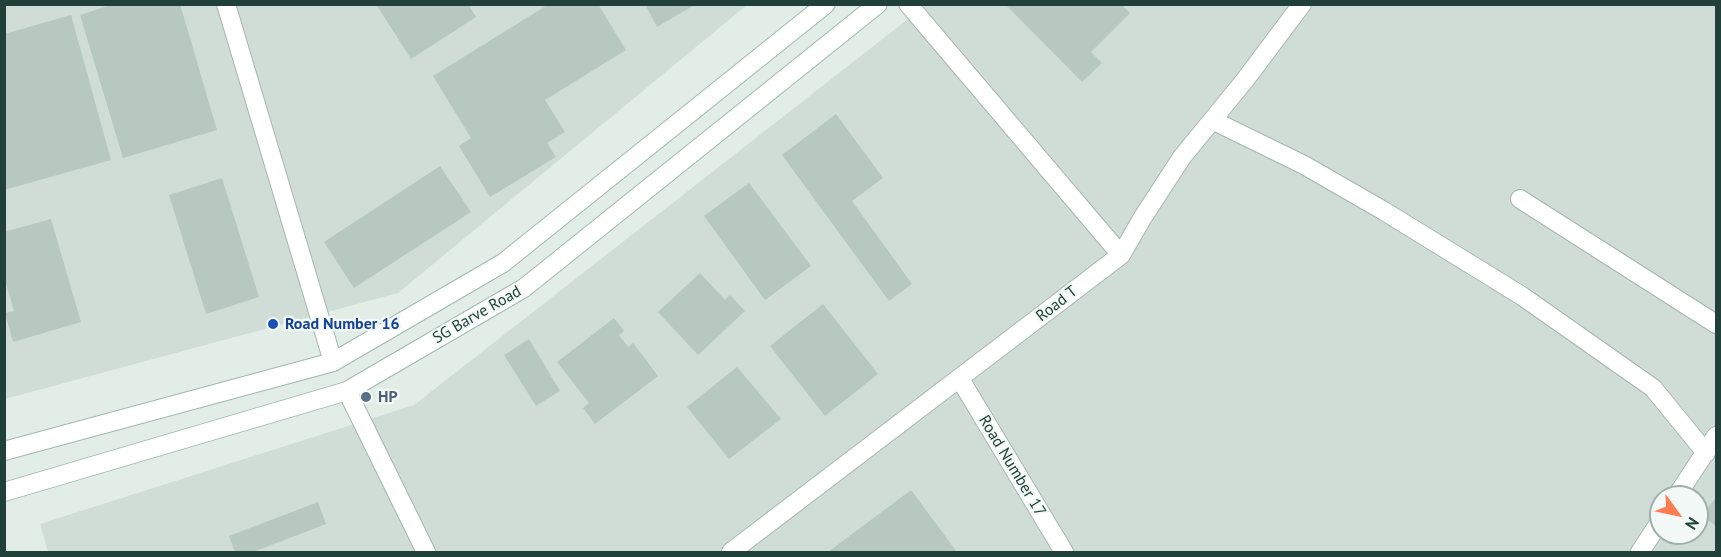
<!DOCTYPE html>
<html>
<head>
<meta charset="utf-8">
<style>
	body { margin:0 }
	#map { position:relative; width:1721px; height:557px; overflow:hidden; background:#e2ede8; font-family:"PT Sans",sans-serif }
	canvas { display:block }
	.frame { position:absolute; inset:0; border:6px solid #204038; pointer-events:none }
	.north { position:absolute; left:1649px; top:485px; width:60px; height:60px; box-sizing:border-box; background:#f3f9f6; border:2px solid #9fafaa; border-radius:50%; rotate:123deg; font-size:16px; font-weight:700; line-height:24px; text-align:center; color:#204038 }
	.north::after { content:''; display:block; margin:auto; width:21px; height:27px; background:#fe7c4f; clip-path:polygon(50% 0,100% 100%,50% 72%,0 100%) }
</style>
</head>
<body>
<div id="map">
<canvas width="1721" height="557"></canvas>
<div class="frame"></div>
<div class="north">N</div>
</div>
<script>
const context = document.querySelector('canvas').getContext('2d');
context.lineJoin = 'round';
function fillPath(path, color) { context.fillStyle = color; context.fill(path, 'evenodd'); }
function strokePath(path, color, width, dash) { context.strokeStyle = color; context.lineWidth = width; context.lineCap = dash ? 'butt' : 'round'; context.setLineDash(dash || []); context.stroke(path); }
function drawText(font, color, halo, rows, align = 'center') {
  context.font = font + ' "PT Sans",sans-serif'; context.lineWidth = 4.5; context.setLineDash([]); context.textBaseline = 'middle'; context.strokeStyle = halo; context.fillStyle = color; for (const [text, x, y, turn = 0] of rows) {
    context.save(); context.translate(x, y); context.rotate((+turn || 0) * Math.PI / 180); context.textAlign = isNaN(turn) ? turn : align; if (halo) context.strokeText(text, 0, 0); context.fillText(text, 0, 0); context.restore();
  }
}
const built = new Path2D(`
	M5,5h742l-349,288 -393,106z
	M926,5h790v547h-1668l-8,-28 374,-119zM1661,497h36v36h-36z`);
const building = new Path2D(`
	M114,4h66l37,126 -94,28 -43,-143z
	M376,4h92l8,13 -65,42z
	M549,4h49l28,46 -81,50 20,32 -18,11 9,14 -66,40 -31,-51 12,-8 -38,-62z
	M645,4h51l-39,23z
	M1005,4h116l9,9 -39,39 11,11 -20,19z
	M71,15l40,145 -107,30v-156z
	M836,114l47,64 -31,23 60,83 -23,17 -107,-146z
	M440,166l31,46 -117,76 -30,-46z
	M222,178l37,119 -53,17 -37,-119z
	M749,183l62,83 -46,34 -61,-84z
	M51,219l30,103 -68,20 -8,-29 9,-2 -10,-35v-44z
	M700,273l25,27 5,-5 15,16 -47,44 -40,-43z
	M823,304l55,70 -53,42 -55,-70z
	M614,318l10,13 -5,4 9,12 5,-4 25,33 -63,48 -12,-16 6,-5 -32,-41z
	M529,339l31,52 -24,15 -32,-51z
	M737,367l44,52 -52,40 -42,-52z
	M911,490l46,62h-129z
	M1716,497v29l-14,-10z
	M318,502l8,22 -73,28h-18l-6,-16z`);
const minor = new Path2D(`
	M226,4l107,358
	M1212,120l92,45 80,46 138,85 131,92 53,65
	M1520,199l196,125
	M1121,255l22,-38 39,-60 63,-77 57,-76
	M960,379l104,173
	M1676,497l40,-61
	M731,552l390,-297 -213,-251
	M1640,552l21,-32`);
const tertiary = new Path2D(`
	M347,391l79,161`);
const secondary = new Path2D(`
	M4,451l329,-89 170,-99 323,-259
	M4,492l343,-101 177,-103 354,-284`);
const markers = [
	[273,324,6,"#1a4fb4"],
	[366,397,6,"#5c6f8a"]
];
const streetNames = [
	["Road T",1057,304,-38],
	["SG Barve Road",477,315,-30],
	["Road Number 17",1012,466,59]
];
const transitNames = [
	["Road Number 16",285,324]
];
const serviceNames = [
	["HP",378,397]
];
fillPath(built, '#d0ddd7');
fillPath(building, '#b7c8c1');
strokePath(minor, '#a4b6b0', 20);
strokePath(tertiary, '#a4b6b0', 20);
strokePath(secondary, '#9fbab1', 20);
strokePath(minor, '#fff', 18);
strokePath(tertiary, '#fff', 18);
strokePath(secondary, '#fff', 18);
for (const [x, y, r, color] of markers) { const dot = new Path2D(); dot.arc(x, y, r, 0, 2 * Math.PI); context.fillStyle = color; context.fill(dot); strokePath(dot, '#f3f9f6', 2); }
drawText('16px', '#204038', '#f3f9f6', streetNames);
drawText('bold 16px', '#164399', '#f3f9f6', transitNames, 'left');
drawText('bold 16px', '#4e5e75', '#f3f9f6', serviceNames, 'left');
</script>
</body>
</html>
